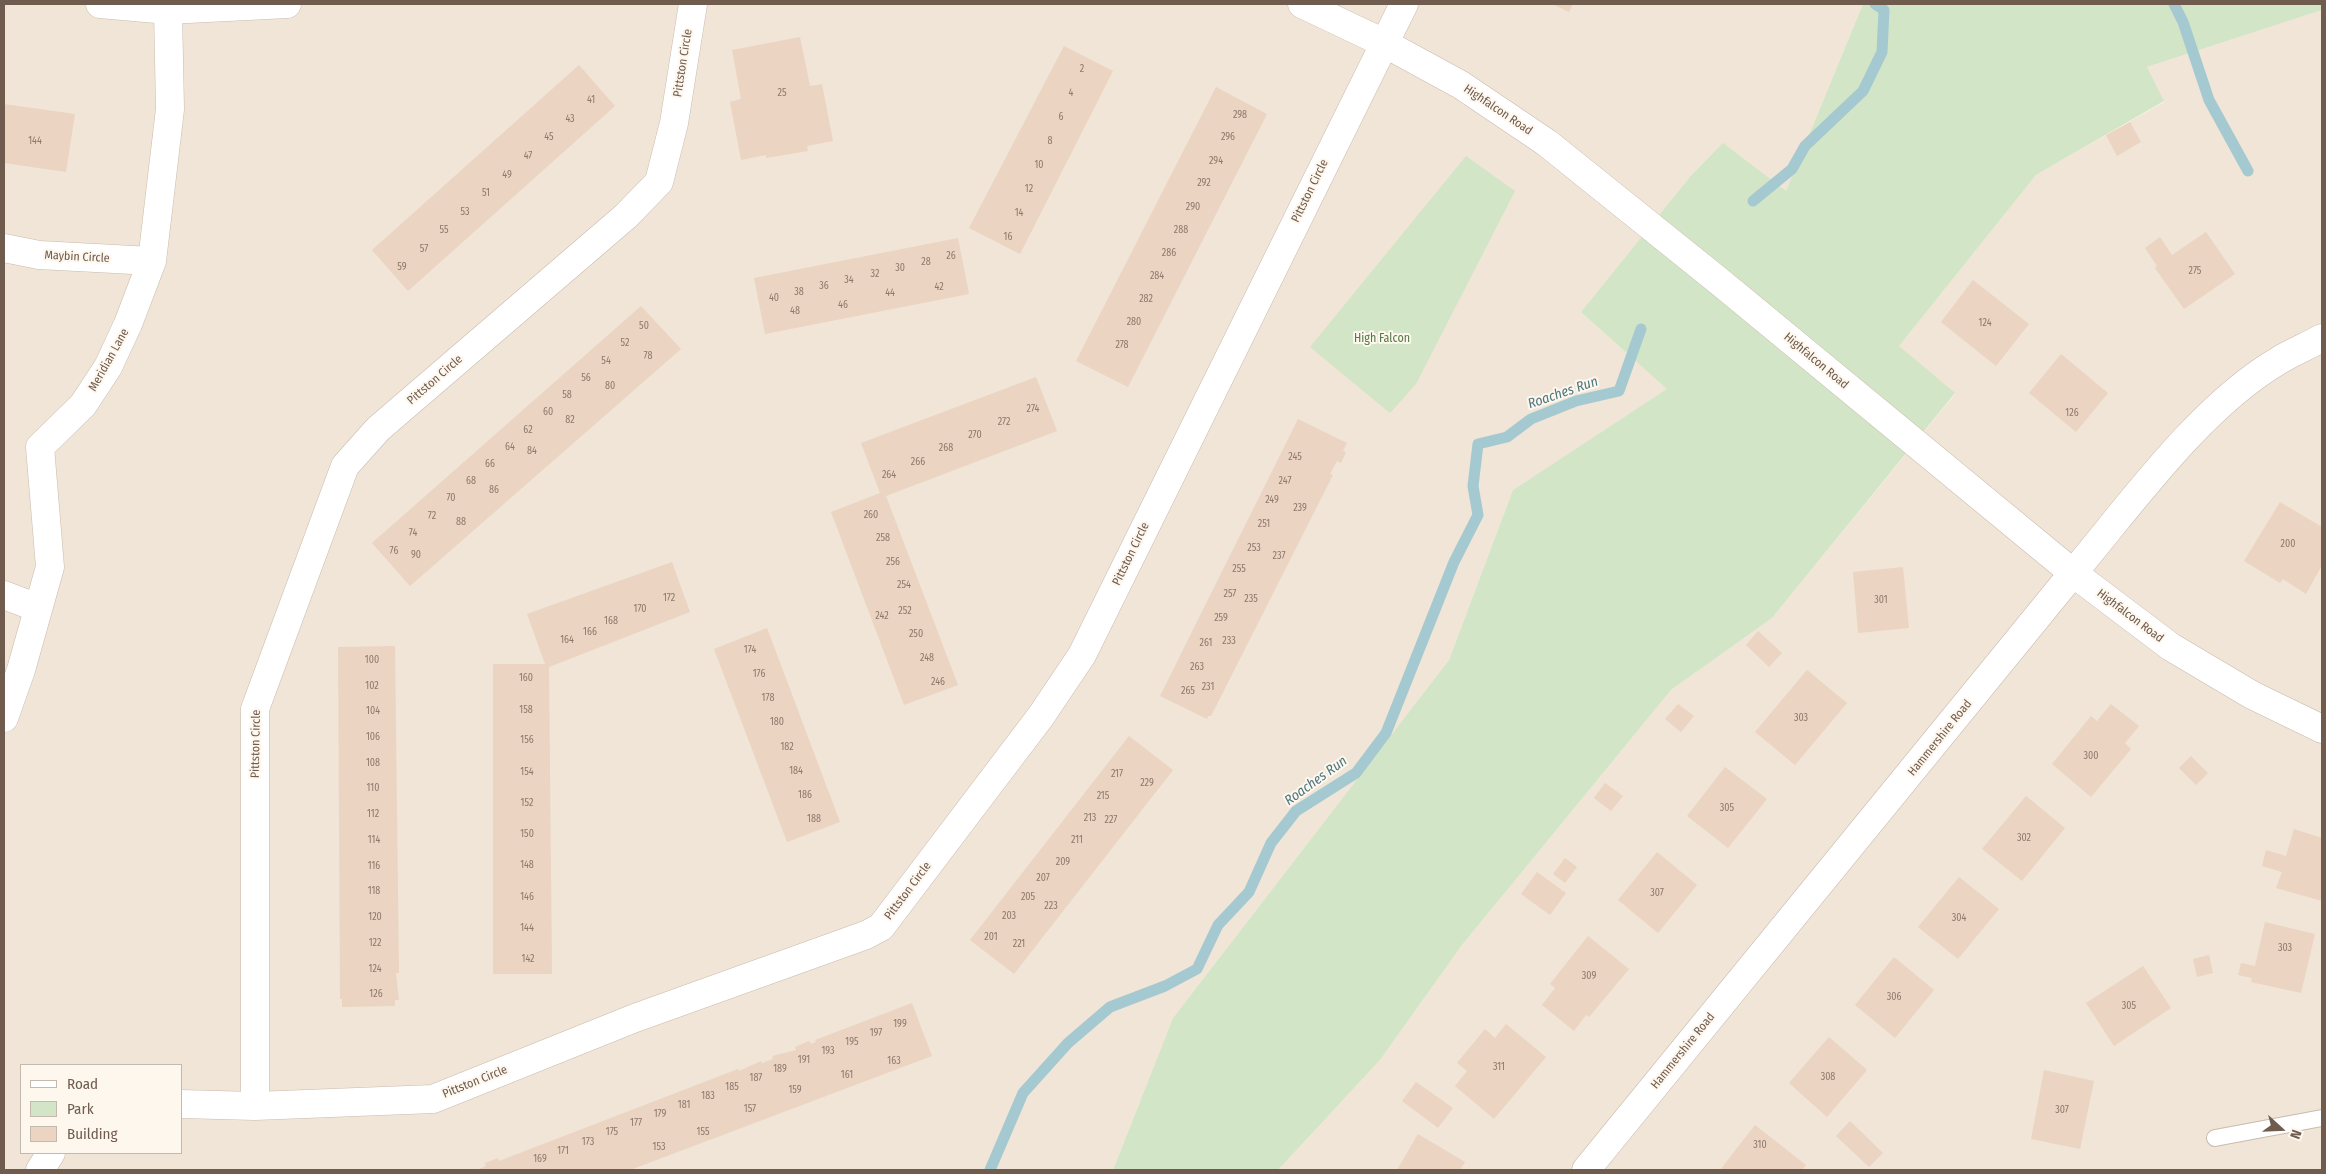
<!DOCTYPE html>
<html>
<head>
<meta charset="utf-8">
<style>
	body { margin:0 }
	#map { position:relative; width:2326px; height:1174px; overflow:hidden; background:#f9f3e7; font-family:"Fira Sans Condensed",sans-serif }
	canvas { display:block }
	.frame { position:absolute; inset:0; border:5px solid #705b4f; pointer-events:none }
	.legend { position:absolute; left:20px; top:1064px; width:162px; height:90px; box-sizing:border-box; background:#fdf7ed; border:1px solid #c5b9ae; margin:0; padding:6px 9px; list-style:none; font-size:15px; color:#705b4f }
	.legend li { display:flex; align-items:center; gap:10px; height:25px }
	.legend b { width:25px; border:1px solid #c5b9ae }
	.north { position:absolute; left:2256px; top:1104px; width:50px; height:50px; -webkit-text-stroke:4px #fdf7ed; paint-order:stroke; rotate:110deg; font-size:14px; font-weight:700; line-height:20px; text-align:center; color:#705b4f }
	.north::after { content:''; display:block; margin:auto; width:18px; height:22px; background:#705b4f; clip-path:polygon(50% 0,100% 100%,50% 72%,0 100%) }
</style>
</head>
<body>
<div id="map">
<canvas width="2326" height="1174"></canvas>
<div class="frame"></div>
<ul class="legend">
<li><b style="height:6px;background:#fff"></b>Road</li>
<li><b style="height:14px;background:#d2e5c7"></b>Park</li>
<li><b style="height:14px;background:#ebd4c2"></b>Building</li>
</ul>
<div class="north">N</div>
</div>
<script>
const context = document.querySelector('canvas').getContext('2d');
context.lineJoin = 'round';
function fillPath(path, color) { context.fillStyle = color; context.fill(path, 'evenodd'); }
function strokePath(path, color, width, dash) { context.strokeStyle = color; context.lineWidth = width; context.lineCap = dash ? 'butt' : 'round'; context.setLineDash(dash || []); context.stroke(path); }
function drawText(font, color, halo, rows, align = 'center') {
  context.font = font + ' "Fira Sans Condensed",sans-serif'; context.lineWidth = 4; context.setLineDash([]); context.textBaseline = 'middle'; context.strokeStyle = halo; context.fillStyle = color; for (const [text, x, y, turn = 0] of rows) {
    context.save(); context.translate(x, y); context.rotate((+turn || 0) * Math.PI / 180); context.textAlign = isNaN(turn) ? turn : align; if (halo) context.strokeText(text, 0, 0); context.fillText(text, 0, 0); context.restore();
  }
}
const residential = new Path2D(`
	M4,4h1859l-77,187 -97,-13 -108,134 87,77 -155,101 -64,170 -276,358 -60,152h-1109zM21,1065h160v88h-160z
	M2322,10v1160h-1044l102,-110 82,-115 209,-255 101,-72 183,-224 -57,-47 138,-172 128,-73 -17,-35z`);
const green = new Path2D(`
	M1863,4h459v6l-175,57 17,34 -128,74 -137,171 56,47 -183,225 -101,72 -209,255 -82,115 -102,110h-165l60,-152 276,-358 64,-170 154,-101 -86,-77 108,-134 34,-35 63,48z
	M1466,156l49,35 -99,193 -26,29 -80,-66z`);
const stream = new Path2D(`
	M2174,4l9,18 26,78 39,71
	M1753,201l39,-32 13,-23 58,-55 19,-39 2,-42 -9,-6
	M990,1170l33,-77 45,-50 42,-36 55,-21 32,-17 21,-44 31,-33 22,-49 25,-32 60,-38 30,-40 68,-171 24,-47 -5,-29 5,-42 29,-7 24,-18 45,-18 43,-10 22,-62`);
const building = new Path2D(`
	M1552,4h21l-4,8z
	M800,37l10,49 12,-2 11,57 -26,5 1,5 -42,7v-3l-25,5 -11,-58 11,-3 -9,-49z
	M1064,46l49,25 -93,183 -51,-26z
	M579,65l36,41 -207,185 -36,-41z
	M1216,87l51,27 -139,273 -52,-26z
	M4,104l71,10 -9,58 -62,-9z
	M2130,122l11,20 -24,14 -11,-21z
	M2206,232l29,42 -51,35 -29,-41 2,-2 -12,-18 15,-11 12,18z
	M958,238l11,56 -204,40 -11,-56z
	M1973,280l56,44 -33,42 -55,-44z
	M641,306l40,43 -271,237 -38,-43z
	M2061,354l47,39 -32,39 -47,-39z
	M1036,377l21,54 -171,65 72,189 -54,20 -73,-193 49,-19 -19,-50z
	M1298,419l49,24 -4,8 3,1 -5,11 -4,-2 -7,13 3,1 -122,241h-3l-1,3 -47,-23z
	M2280,502l42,25v38l-16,29 -23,-15 -3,4 -36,-22z
	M672,562l18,50 -141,55 3,307h-59v-310h52l-18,-50z
	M1903,567l6,61 -51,5 -5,-61z
	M767,628l73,194 -53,20 -73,-193z
	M1758,631l24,22 -13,14 -23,-22z
	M395,646l4,327h-3l3,27h-4v6l-53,1v-8h-2l-2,-352z
	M1807,670l40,33 -52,62 -40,-33z
	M1678,704l16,12 -13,16 -16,-13z
	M2111,704l28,22 -14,17 6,6 -40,48 -39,-33 39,-48 6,5z
	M1129,736l44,34 -159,204 -44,-34z
	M2191,756l17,17 -12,12 -17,-17z
	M1725,767l42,32 -39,49 -41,-32z
	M1605,783l18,13 -12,15 -17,-13z
	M2026,796l39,32 -43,53 -40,-32z
	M2294,829l28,9v63l-46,-13 6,-16 -20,-6 4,-16 20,6z
	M1657,852l40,33 -39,48 -40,-33z
	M1565,858l12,9 -12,16 -12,-9z
	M1537,872l29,21 -16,22 -29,-21z
	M1959,877l40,32 -41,50 -40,-32z
	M2265,922l50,12 -14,59 -50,-11 1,-4 -14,-3 3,-12 14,3z
	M1588,936l41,33 -40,48 -3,-2 -12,16 -32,-26 13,-17 -5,-4z
	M2209,955l4,18 -16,4 -4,-18z
	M1894,957l40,33 -39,48 -40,-33z
	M2143,966l28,42 -57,38 -28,-43z
	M912,1003l20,53 -302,114h-153l9,-4 -1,-3 13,-5 1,3 239,-92 1,2 22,-10 1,2 11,-4 -1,-3 24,-6 -1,-3 14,-6 2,3 5,-2 -1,-2z
	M1506,1024l40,33 -52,62 -39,-33 12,-15 -10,-8 28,-34 10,9z
	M1829,1037l38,33 -40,47 -38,-34z
	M2044,1070l50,11 -14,68 -49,-10z
	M1416,1082l37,26 -15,20 -36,-27z
	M1850,1121l33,32 -14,14 -33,-31z
	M1755,1125l51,40 -4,5h-82z
	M1418,1134l47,28 -5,8h-63z`);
const service = new Path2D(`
	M2215,1138l107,-20`);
const minor = new Path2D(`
	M693,4l-19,119 -15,59 -33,34 -248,213 -33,37 -90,243v397l178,-7 202,-81 231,-83 15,-8 160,-211 41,-61 322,-651
	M4,248l35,7 113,6
	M4,595l34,13
	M4,718l17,-48 29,-103 -10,-120 43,-42 25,-38 20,-43 24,-63 18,-152 -2,-99
	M181,1104l74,2
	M40,1170l11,-17
	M1586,1170l487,-597`);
const tertiary = new Path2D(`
	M100,4l68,6 119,-6
	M1302,4l82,39 77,42 86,58 173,139 353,291 98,74 81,48 70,34
	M2073,573c59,-70 126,-165 205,-212 14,-9 30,-15 44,-23`);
const numberNames = [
	["2",1082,69],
	["25",782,93],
	["4",1071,93],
	["41",591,100],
	["298",1240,115],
	["6",1061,117],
	["43",570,119],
	["45",549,137],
	["296",1228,137],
	["144",35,141],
	["8",1050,141],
	["47",528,156],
	["294",1216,161],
	["10",1039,165],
	["49",507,175],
	["292",1204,183],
	["12",1029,189],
	["51",486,193],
	["290",1193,207],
	["53",465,212],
	["14",1019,213],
	["55",444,230],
	["288",1181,230],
	["16",1008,237],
	["57",424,249],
	["286",1169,253],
	["26",951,256],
	["28",926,262],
	["59",402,267],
	["30",900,268],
	["275",2195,271],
	["32",875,274],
	["284",1157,276],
	["34",849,280],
	["36",824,286],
	["42",939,287],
	["38",799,292],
	["44",890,293],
	["40",774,298],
	["282",1146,299],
	["46",843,305],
	["48",795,311],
	["280",1134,322],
	["124",1985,323],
	["50",644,326],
	["52",625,343],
	["278",1122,345],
	["78",648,356],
	["54",606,361],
	["56",586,378],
	["80",610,386],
	["58",567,395],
	["274",1033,409],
	["60",548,412],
	["126",2072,413],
	["82",570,420],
	["272",1004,422],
	["62",528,430],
	["270",975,435],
	["64",510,447],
	["268",946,448],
	["84",532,451],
	["245",1295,457],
	["266",918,462],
	["66",490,464],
	["264",889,475],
	["68",471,481],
	["247",1285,481],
	["86",494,490],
	["70",451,498],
	["249",1272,500],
	["239",1300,508],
	["260",871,515],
	["72",432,516],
	["88",461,522],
	["251",1264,524],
	["74",413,533],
	["258",883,538],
	["200",2288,544],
	["253",1254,548],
	["76",394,551],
	["90",416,555],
	["237",1279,556],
	["256",893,562],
	["255",1239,569],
	["254",904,585],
	["257",1230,594],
	["172",669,598],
	["235",1251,599],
	["301",1881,600],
	["170",640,609],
	["252",905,611],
	["242",882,616],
	["259",1221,618],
	["168",611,621],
	["166",590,632],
	["250",916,634],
	["164",567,640],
	["233",1229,641],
	["261",1206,643],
	["174",750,650],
	["248",927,658],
	["100",372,660],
	["263",1197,667],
	["176",759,674],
	["160",526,678],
	["246",938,682],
	["102",372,686],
	["231",1208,687],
	["265",1188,691],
	["178",768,698],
	["158",526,710],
	["104",373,711],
	["303",1801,718],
	["180",777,722],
	["106",373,737],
	["156",527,740],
	["182",787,747],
	["300",2091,756],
	["108",373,763],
	["184",796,771],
	["154",527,772],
	["217",1117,774],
	["229",1147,783],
	["110",373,788],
	["186",805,795],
	["215",1103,796],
	["152",527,803],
	["305",1727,808],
	["112",373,814],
	["213",1090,818],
	["188",814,819],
	["227",1111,820],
	["150",527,834],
	["302",2024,838],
	["114",374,840],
	["211",1077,840],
	["209",1063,862],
	["148",527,865],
	["116",374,866],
	["207",1043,878],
	["118",374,891],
	["307",1657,893],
	["146",527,897],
	["205",1028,897],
	["223",1051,906],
	["203",1009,916],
	["120",375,917],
	["304",1959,918],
	["144",527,928],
	["201",991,937],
	["122",375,943],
	["221",1019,944],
	["303",2285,948],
	["142",528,959],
	["124",375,969],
	["309",1589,976],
	["126",376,994],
	["306",1894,997],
	["305",2129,1006],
	["199",900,1024],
	["197",876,1033],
	["195",852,1042],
	["193",828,1051],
	["191",804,1060],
	["163",894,1061],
	["311",1499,1067],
	["189",780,1069],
	["161",847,1075],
	["308",1828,1077],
	["187",756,1078],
	["185",732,1087],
	["159",795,1090],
	["183",708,1096],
	["181",684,1105],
	["157",750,1109],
	["307",2062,1110],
	["179",660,1114],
	["177",636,1123],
	["175",612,1132],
	["155",703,1132],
	["173",588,1142],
	["310",1760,1145],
	["153",659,1147],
	["171",563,1151],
	["169",540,1159]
];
const streetNames = [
	["Pittston Circle",683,63,-81],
	["Highfalcon Road",1498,110,34],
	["Pittston Circle",1310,191,-64],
	["Maybin Circle",77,257,3],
	["Meridian Lane",109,360,-61],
	["Highfalcon Road",1816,361,40],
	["Pittston Circle",435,380,-41],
	["Pittston Circle",1131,554,-64],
	["Highfalcon Road",2130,616,37],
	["Hammershire Road",1940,738,-51],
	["Pittston Circle",256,744,-89],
	["Pittston Circle",908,891,-53],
	["Hammershire Road",1683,1051,-51],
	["Pittston Circle",475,1082,-22]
];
const parkNames = [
	["High Falcon",1382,339]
];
const waterNames = [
	["Roaches Run",1563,393,-19],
	["Roaches Run",1316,781,-36]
];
fillPath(residential, '#f0e5d6');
fillPath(green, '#d2e5c7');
strokePath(stream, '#a5c9d1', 11);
fillPath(building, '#ebd4c2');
strokePath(service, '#cabbae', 18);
strokePath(minor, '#cabbae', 29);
strokePath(tertiary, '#cabbae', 29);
strokePath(service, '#fff', 16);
strokePath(minor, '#fff', 28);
strokePath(tertiary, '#fff', 28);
drawText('10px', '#8f796c', null, numberNames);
drawText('12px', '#705b4f', '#fdf7ed', streetNames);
drawText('12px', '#577a4b', '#fdf7ed', parkNames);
drawText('italic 14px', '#4c7680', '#fdf7ed', waterNames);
</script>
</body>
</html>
